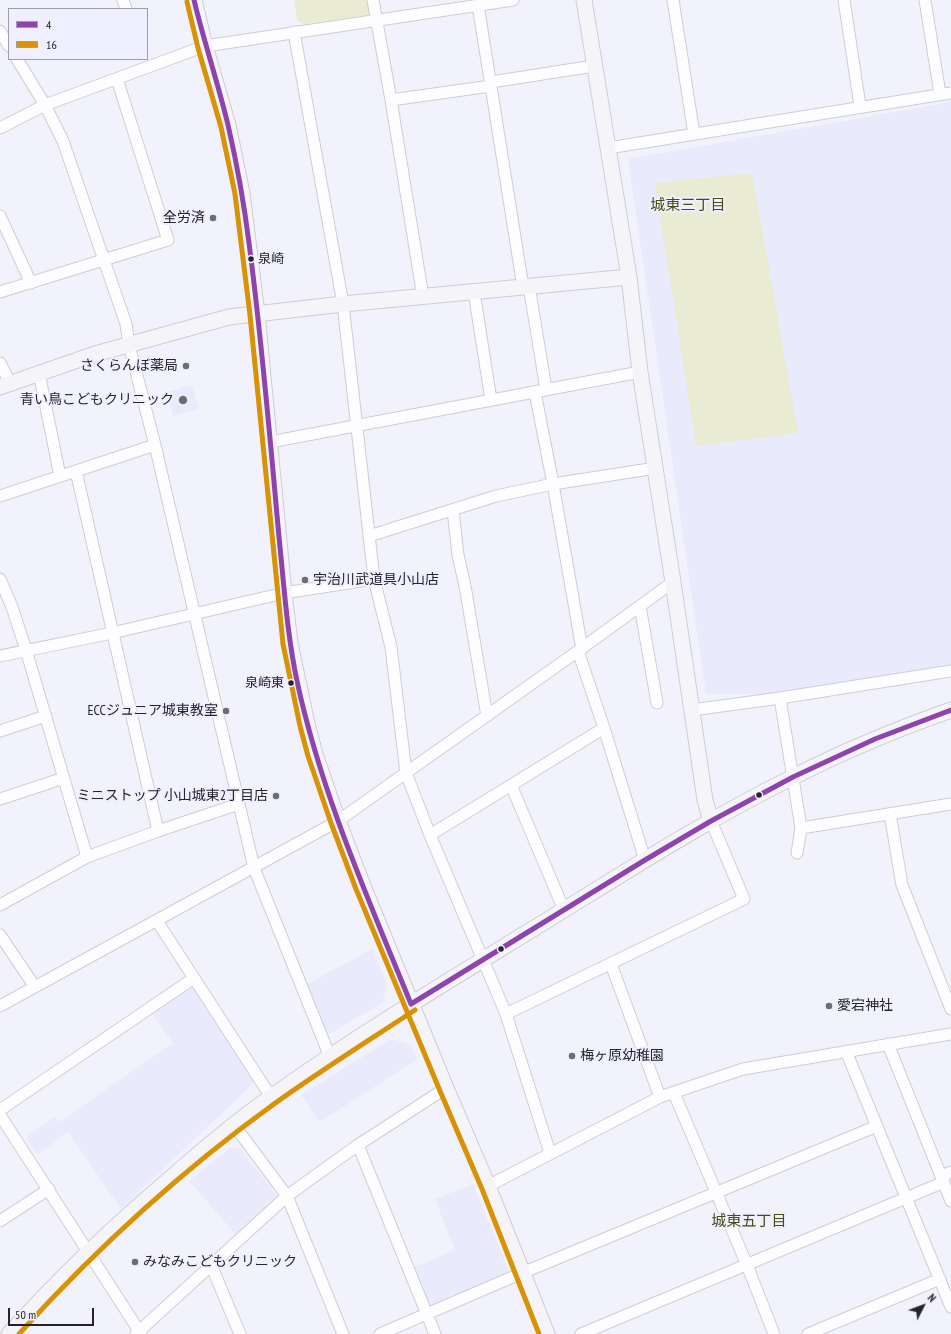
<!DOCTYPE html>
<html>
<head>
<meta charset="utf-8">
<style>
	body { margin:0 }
	#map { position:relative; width:951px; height:1334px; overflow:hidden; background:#f2f2fc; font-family:"PT Sans Narrow",sans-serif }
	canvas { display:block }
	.legend { position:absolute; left:8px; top:8px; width:140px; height:52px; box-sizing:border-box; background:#efefff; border:1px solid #9e9eaa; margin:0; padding:5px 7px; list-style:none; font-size:12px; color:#25242b }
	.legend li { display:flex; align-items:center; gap:8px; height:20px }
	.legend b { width:20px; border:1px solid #9e9eaa }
	.north { position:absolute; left:903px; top:1286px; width:40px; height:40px; -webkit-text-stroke:3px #efefff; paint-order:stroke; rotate:48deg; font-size:11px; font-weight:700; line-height:16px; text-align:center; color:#25242b }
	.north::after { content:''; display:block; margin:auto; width:14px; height:18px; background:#25242b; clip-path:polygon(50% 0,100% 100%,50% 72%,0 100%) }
	.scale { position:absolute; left:8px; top:1308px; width:86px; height:18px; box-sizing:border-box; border:2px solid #25242b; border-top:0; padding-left:5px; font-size:12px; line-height:14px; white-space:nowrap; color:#25242b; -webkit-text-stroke:3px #efefff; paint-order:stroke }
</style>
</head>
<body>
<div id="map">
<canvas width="951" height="1334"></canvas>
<ul class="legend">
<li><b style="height:5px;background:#8e44ad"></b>4</li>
<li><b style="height:5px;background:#d89206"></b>16</li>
</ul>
<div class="north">N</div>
<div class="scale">50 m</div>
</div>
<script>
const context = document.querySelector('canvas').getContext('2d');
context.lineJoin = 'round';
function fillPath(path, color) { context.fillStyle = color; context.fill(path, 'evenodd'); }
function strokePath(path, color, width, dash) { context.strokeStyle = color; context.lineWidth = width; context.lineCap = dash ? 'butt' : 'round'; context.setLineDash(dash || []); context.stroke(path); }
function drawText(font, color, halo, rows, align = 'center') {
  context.font = font + ' "PT Sans Narrow","Noto Sans JP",sans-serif'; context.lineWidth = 4; context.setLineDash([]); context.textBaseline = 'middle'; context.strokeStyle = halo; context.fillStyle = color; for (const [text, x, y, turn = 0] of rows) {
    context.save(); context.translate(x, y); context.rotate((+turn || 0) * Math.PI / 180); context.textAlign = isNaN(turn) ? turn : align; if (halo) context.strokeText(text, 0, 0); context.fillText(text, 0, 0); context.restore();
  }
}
const built = new Path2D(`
	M951,102v566l-164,26h-81l-78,-535z
	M192,385l7,24 -26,7 -6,-24z
	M373,949l14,36 -5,18 -56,33 -21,-51z
	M186,987l8,2 62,92 -135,128 -53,-77 -31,23 -11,-18 28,-20 5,5 114,-79 -23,-32z
	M391,1039l20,6 6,14 -97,63 -19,-27z
	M231,1147l10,2 36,47 -40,40 -48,-55z
	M473,1184l38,92 -80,35 -18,-43 42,-18 -20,-51z`);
const green = new Path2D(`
	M294,0h76l2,8 -4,7 -64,9 -7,-4z
	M752,173l46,260 -102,13 -41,-263z`);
const street = new Path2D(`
	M123,0l3,9
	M373,0l18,100 32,197
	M673,0l21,134
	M844,0l16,106
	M925,0l15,94
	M478,5l45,282
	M0,31l9,15
	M294,32l49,272 31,275 17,68 15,126 24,62 76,179 44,139
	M17,59l28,46 18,36 63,183 3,21 26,100 99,423 76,189
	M491,82l103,-16
	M391,100l100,-14
	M0,128l45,-23 160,-59 308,-46
	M608,148l343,-55
	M0,216l31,67
	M529,286l17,103
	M0,292l168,-52 -51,-161
	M474,292l17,108
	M0,363l10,20
	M39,373l21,103
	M535,392l18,92 29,165
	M270,442l370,-70
	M76,471l82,360
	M0,496l155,-51
	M453,510l5,45 7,31 22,130
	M369,536l127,-40 57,-12 103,-16
	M0,579l12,28 14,43 61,207
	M640,606l17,97
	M578,651l26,77 41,132
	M0,656l112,-23 172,-40 90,-14
	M780,698l21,130 150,-24
	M692,710l88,-12 171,-27
	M0,731l46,-15
	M511,785l53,125
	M0,799l64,-21
	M890,814l12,71 49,124
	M430,835l174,-107
	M797,853l4,-25
	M0,905l87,-48 71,-26 81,-27
	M157,921l114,176
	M0,935l35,52
	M611,964l49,133
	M0,1006l338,-185 240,-170 95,-69
	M506,1014l238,-115 -33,-78
	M888,1044l63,157
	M846,1051l105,256
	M674,1093l73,172 27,69
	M0,1110l194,-132
	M0,1115l141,219
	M234,1125l53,71 56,138
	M358,1145l77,189
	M941,1176l10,-4
	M488,1186l172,-89 83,-28 208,-35
	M0,1221l49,-32
	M211,1265l29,69
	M136,1334l151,-138 71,-51 88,-57
	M380,1334l142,-61 355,-147
	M581,1334l363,-152
	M808,1334l132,-55`);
const secondary = new Path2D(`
	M194,0l11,46 23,79 14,68 15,121 27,279 6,50 17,81 8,30 23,67 25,65 83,202 42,98 59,148
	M584,0l45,277 11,95 33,210 32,218 6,21
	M0,387l95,-33 134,-37 114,-13 286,-27
	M9,1334c49,-54 101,-104 156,-151 34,-30 69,-60 106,-86 87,-62 179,-117 270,-173 83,-51 165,-104 252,-147 51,-26 104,-48 158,-67`);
const bus1 = new Path2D(`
	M194,0c10,42 24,83 34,125 9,39 16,78 21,118 13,98 21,196 30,294 5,48 8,97 18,144 24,112 71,217 114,323
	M411,1004l234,-144 66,-39 82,-44 82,-38 76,-29`);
const bus2 = new Path2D(`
	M187,2l11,46 23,79 14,67 15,121 33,329 17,82 8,30 23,67 25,66 84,202 42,98 57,145
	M19,1334c77,-85 162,-163 255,-230 46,-33 94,-63 141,-94`);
const markers = [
	[213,218,4,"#6d6c74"],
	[251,259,3.5,"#25242b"],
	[186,366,4,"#6d6c74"],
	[183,400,5,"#6d6c74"],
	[305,580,4,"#6d6c74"],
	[291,683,3.5,"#25242b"],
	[226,711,4,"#6d6c74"],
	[759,795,3.5,"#25242b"],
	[276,796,4,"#6d6c74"],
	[501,949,3.5,"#25242b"],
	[829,1006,4,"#6d6c74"],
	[572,1056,4,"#6d6c74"],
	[135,1262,4,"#6d6c74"]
];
const busNames = [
	["泉崎",258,259],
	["泉崎東",284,683,"right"]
];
const poiNames = [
	["全労済",205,218],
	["さくらんぼ薬局",178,366],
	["青い鳥こどもクリニック",174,400],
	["宇治川武道具小山店",313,580,"left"],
	["ECCジュニア城東教室",218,711],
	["ミニストップ 小山城東2丁目店",268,796],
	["愛宕神社",837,1006,"left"],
	["梅ヶ原幼稚園",580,1056,"left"],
	["みなみこどもクリニック",143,1262,"left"]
];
const neighbourhoodNames = [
	["城東三丁目",688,206],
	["城東五丁目",749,1222]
];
fillPath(built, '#eaeafd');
fillPath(green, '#e9ebd3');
strokePath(street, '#cecdd6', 13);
strokePath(secondary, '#cecdd6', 17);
strokePath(street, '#fdfdff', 11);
strokePath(secondary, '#f5f5f9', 15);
strokePath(bus1, '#8e44ad', 5);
strokePath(bus2, '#d89206', 5);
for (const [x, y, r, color] of markers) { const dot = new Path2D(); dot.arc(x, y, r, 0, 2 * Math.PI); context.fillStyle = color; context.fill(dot); strokePath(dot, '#efefff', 1.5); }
drawText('13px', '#25242b', '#efefff', busNames, 'left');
drawText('14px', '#25242b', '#efefff', poiNames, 'right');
drawText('15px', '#494c0f', '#efefff', neighbourhoodNames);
</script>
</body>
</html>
